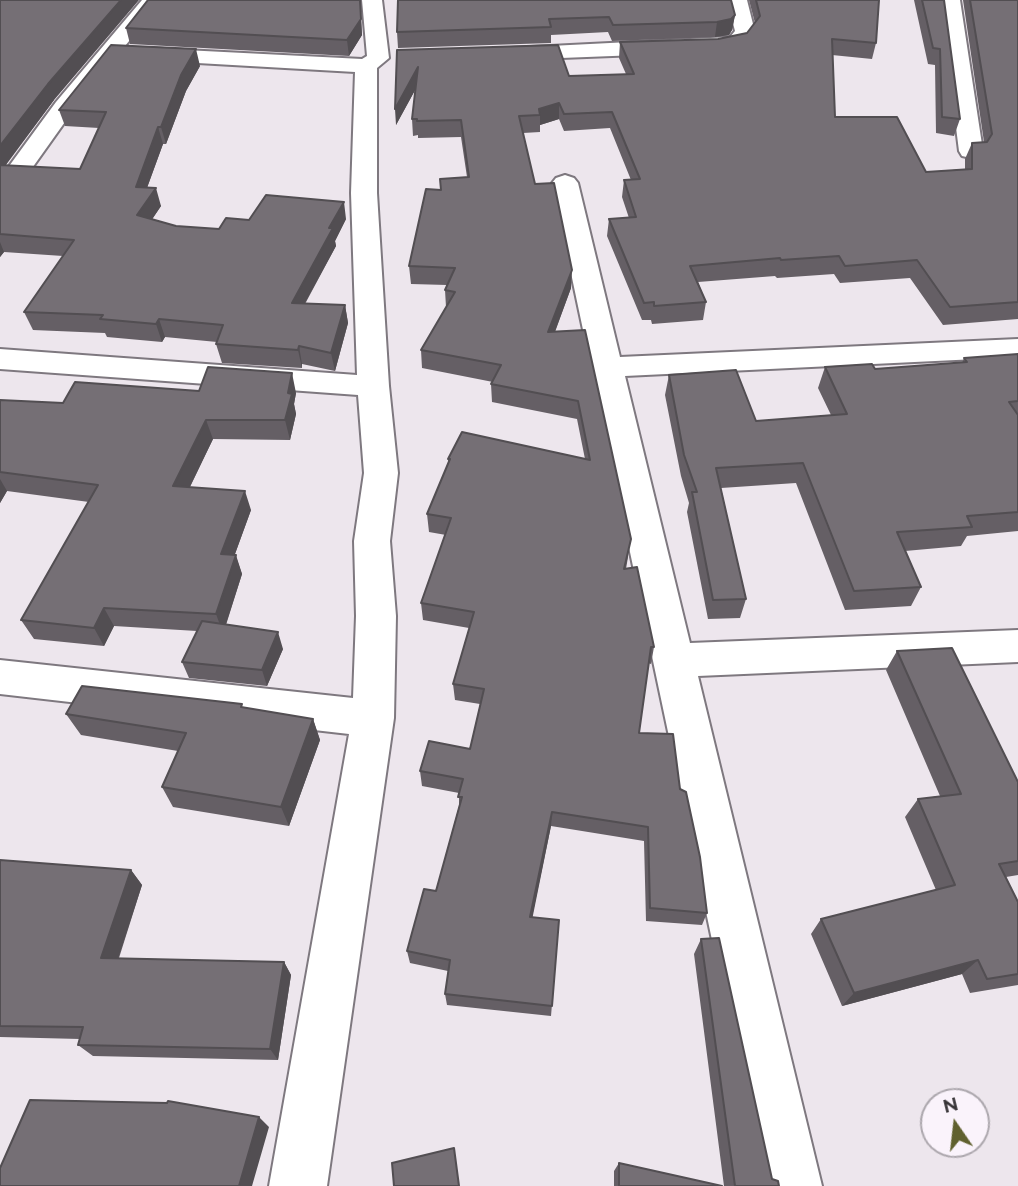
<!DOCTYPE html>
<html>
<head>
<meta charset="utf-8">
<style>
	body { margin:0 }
	#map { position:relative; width:1018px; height:1186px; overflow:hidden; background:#ede6ed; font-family:Raleway,sans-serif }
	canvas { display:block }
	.north { position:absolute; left:920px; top:1088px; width:70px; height:70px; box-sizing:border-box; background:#faf3fb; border:2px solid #aca7ad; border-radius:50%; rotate:346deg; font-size:19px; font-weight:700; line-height:28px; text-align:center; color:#373437 }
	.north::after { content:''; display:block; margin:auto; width:24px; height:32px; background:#60612f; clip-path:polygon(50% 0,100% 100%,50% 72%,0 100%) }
</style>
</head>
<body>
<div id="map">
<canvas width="1018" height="1186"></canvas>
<div class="north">N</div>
</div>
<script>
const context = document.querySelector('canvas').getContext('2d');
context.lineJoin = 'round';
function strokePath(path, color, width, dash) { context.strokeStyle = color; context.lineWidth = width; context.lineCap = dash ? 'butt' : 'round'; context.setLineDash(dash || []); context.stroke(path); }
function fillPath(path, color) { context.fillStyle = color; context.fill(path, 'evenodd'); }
const minor = new Path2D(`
	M142,0h20l-90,112 -47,66 -9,2 -9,-2 -3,-5 52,-71z
	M362,0h20l7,58 -12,10v125l12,193 9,87 -8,68 6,75 -2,102 -67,468h-58l80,-452 -349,-40v-34l353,38 3,-82 -2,-75 10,-68 -6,-78 -358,-26v-20l357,26 -6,-182 4,-121 -210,-12 -7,-2 -3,-4 3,-4 7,-2 217,11 5,-3z
	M727,0h20l8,32 -11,14 -29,6 -205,8 -7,-2 -3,-4 3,-4 7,-2 220,-11 5,-6z
	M940,0h20l23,151 -3,5 -9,2 -9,-2 -3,-5z
	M565,175l9,3 4,5 42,174 398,-18v18l-393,19 65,267 328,-13v32l-320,14 124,510h-58l-212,-1003 4,-5z`);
const wall = new Path2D(`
	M0,0l54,100 -49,65 75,4 19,-41 -34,-2 -6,-16 141,-44 -14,25 -20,53h-3l-16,44 14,18 -9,13 24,7 43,3 30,-9 97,-1 -11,22 1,5 -31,58 40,1 3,18 -13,48 -33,-7v4l-80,-5 -6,-19 1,-2 -52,-5 -3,5 -55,-5 -2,-4 -72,-3 -9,-18 39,-56 -59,-4 -4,5z
	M148,0h212l2,35 -13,21 -219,-12 -4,-16z
	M398,0l337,15 -3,15 -3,5 -14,2 -103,4 -4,-9 -57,3v8l-153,5 -1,-16z
	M749,0h130l-3,43 -4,16 -40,-4 3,62 91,55 39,-3v-10l7,-16 12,-1 -21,-142h55v319l-75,6 -33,-47 -70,5 -6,-9 -57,4 -2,-2 -77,6 8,20 -3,18 -51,4 -1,-4h-9l-35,-84 2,-17 20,-1 -7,-21 2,-17h7l-21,-52 -46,3 -5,-12 -19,6v7l-17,1 12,51 36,104 -16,44 30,-2 43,227 -2,12 28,78 -3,17 -3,-1 -9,70 41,56 27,124 -5,12 -56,-4 -2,-80 -93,-15 -19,91 27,3 -8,96 -104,-11 -2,-11 3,-23 -38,-8 -3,-12 29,-60 23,-85v-13l-37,-7 -2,-15 50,-22 10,-45 -25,-4 -2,-16 16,-56 -46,-8 -2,-17 25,-68 -17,-3 -2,-18 21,-50v-5h137l-8,-40 -85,-17 -1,-18 2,-2 -71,-14 -1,-18 25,-43 -1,-17 2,-5 -36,-1 -2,-18 31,-76 27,-13 -6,-40 -43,1v-3l-5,1 -1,-17 3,-29 -19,35 1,-75 172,26 57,-2 -7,-16 1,-16 98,-3 29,-6 8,-10z
	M914,0h30l16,119 -6,17 -18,-3 -1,-68 -7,-1z
	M1018,354v177l-51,5 -6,10 -56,5 16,36 -10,19 -66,4 -49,-127 -75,5 25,111 -6,19 -32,1 -21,-107 2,-9 -8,-27 -16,-81 4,-20 87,46 75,-6 -13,-27 7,-21 50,2 87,-6 2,-5z
	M199,391l97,2 -2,11 2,10 -6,26 -77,-1 -23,48 61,23 -16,44 7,20 -16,51 57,24 -16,37 -78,-8 -7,-16 15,-31 -83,-5 -10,20 -70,-7 -13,-19 68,-118 -82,-11 -7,12v-103l63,3z
	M897,651l121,131v93l-12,2 12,25v83l-48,8 -8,-19 -120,32 -31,-72 10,-15 115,-29 -31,-73 13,-18 22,-3 -54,-126z
	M244,708l69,11 7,21 -31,86 -116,-19 -11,-20 16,-36 -97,-16 -15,-21z
	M0,860l131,10 11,15 -23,73 165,4 7,13 -13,85 -185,-4 -15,-11 2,-6 -80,-2z
	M701,939l71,240 7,7h-55l-30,-232z
	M619,1163l103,23h-108v-15z`);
const shadedWall = new Path2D(`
	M121,0h18l-85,100 -54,73v-27l48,-62z
	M360,0l2,35 -13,21 -2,-16z
	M735,15l-3,15 -3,5 -14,2 2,-15z
	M196,49l4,17 -14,25 -20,53 -5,-17 20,-52z
	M418,67l1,16 -23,42 -1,-16z
	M559,103v16l-19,6v-10l-1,-6z
	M158,127l5,17 -22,60 -5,-17z
	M156,188l5,18 -18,27 -6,-18z
	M344,202l2,17 -11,22 1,5 -41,75 -3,-18 37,-75z
	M0,242l4,10 -4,5z
	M572,270l-1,18 -23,62v-18z
	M345,305l3,18 -13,48 -4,-18z
	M159,319l6,18 -3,5 -6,-18z
	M299,346l3,18v4l-4,-18z
	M292,373l4,20 -2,11 2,10 -6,26 -5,-20 3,-27z
	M206,420l7,19 -32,66 -8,-19z
	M0,479l7,12 -7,12z
	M245,491l6,19 -23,63 -7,-19z
	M236,555l6,19 -19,59 -7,-19z
	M104,608l10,18 -10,20 -10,-18z
	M278,632l5,17 -16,37 -5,-16z
	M313,719l7,21 -31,86 -8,-19z
	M552,812l-1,14 -21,104v-13z
	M131,870l11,15 -28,86 -13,-13z
	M978,960l-16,14 -120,32 12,-13z
	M284,962l7,13 -13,85 -8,-11z
	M259,1117l10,10 -17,59h-13z`);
const building = new Path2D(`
	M0,0h121l-73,84 -48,62z
	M148,0h212l1,19 -14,21 -221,-12z
	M398,0h333l4,15 -4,4 -14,3 -104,3 -4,-8 -60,2 2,8 -154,5z
	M756,0h123l-3,43 -44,-4 3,78h62l29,55 46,-3v-26l15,-1 5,-8 -22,-134h48v302l-68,5 -33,-47 -72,6 -6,-10 -58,4 -1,-2 -90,8 16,36 -52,4v-4l-10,1 -35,-84 27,-2 -12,-37 16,-1 -28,-67 -48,2 -5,-11 -20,6 1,6 -21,1 16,68 19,-1 18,87 -24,62 37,-2 46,209 -7,30 13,-2 17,80h-3l-12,86 34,1 7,55 6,3 14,65 7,56 -57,-5 -2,-81 -96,-15 -22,105 29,3 -7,86 -107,-12 5,-34 -43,-9 17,-62 12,2 26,-94h-4l5,-18 -43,-8 9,-30 41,8 14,-60 -31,-5 21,-72 -53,-9 30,-85 -24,-4 23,-55h-2l14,-27 128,28 -12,-59 -87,-17 10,-19 -80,-15 34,-58 -10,-2 10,-22 -46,-2 17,-77 15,1 -1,-11 29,-2 -8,-57 -44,1v-2h-5l6,-52 -23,42 2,-59 161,-5 11,31 65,-2 -14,-32 98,-3 29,-6 13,-17z
	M922,0h22l16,119 -18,-2 -2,-68 -7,-1z
	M111,45l85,4 -15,26 -20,52h-3l-22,60 20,1 -19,27 39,11 43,3 7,-11 23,2 17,-25 78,7 -15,26h4l-41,75 53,2 -14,48 -32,-7 -1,4 -82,-6 7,-19 -64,-6 -3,5 -56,-5 3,-4 -79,-3 50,-72 -74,-6v-69l80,4 26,-57 -47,-2z
	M1018,354v47l-9,1 9,13v97l-51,4 5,11 -75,5 24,55 -67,4 -51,-128 -87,5 30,131 -33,1 -21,-108h5l-13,-37 -15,-80 67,-5 20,51 91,-7 -22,-47 47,-3 3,5 92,-7 -3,-4z
	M208,367l84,6 -4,20 4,1 -7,26h-79l-33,66 72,5 -24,63 15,1 -20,59 -112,-6 -10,20 -73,-8 77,-135 -98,-13v-72l63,3 12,-21 124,9z
	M202,621l76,11 -16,38 -80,-8z
	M952,648l66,134v79l-19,3 19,38v72l-31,5 -9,-19 -124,33 -33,-74 134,-34 -37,-86 43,-5 -64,-143z
	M82,686l160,18 -1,3 72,12 -32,88 -119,-20 24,-54 -120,-19z
	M0,860l131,10 -30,88 183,4 -14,87 -192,-4 5,-18 -83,-1z
	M719,938l53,241 6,2 1,5h-44l-34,-247z
	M30,1100l137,3 1,-2 91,16 -20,69h-239v-18z
	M454,1148l5,38h-65l-2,-23z
	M619,1163l103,23h-103z`);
strokePath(minor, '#7e787f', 4);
fillPath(minor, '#fff');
fillPath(wall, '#655f65');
fillPath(shadedWall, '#524e52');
fillPath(building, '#756f75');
strokePath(building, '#524e52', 2);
</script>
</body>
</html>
